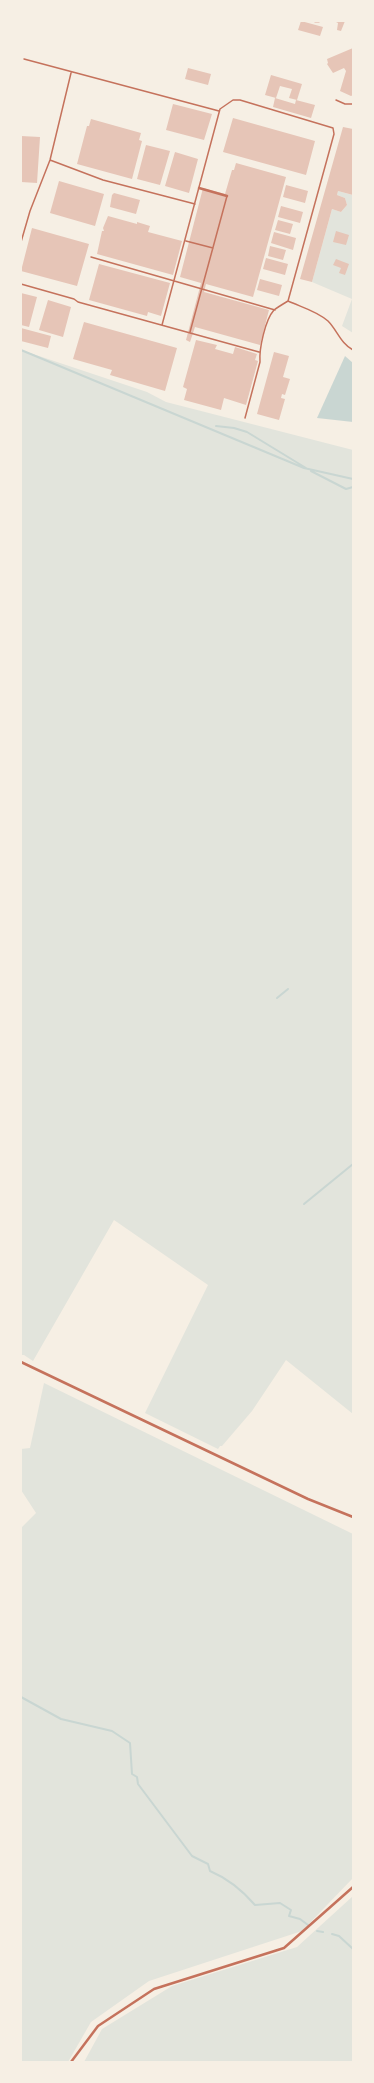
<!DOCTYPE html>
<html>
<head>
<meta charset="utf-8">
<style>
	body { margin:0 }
	#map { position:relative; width:374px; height:2083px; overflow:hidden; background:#f6efe4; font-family:Barlow,sans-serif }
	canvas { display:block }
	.frame { position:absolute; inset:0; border:22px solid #f6efe4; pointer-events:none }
</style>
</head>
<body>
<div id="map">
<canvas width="374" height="2083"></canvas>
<div class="frame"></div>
</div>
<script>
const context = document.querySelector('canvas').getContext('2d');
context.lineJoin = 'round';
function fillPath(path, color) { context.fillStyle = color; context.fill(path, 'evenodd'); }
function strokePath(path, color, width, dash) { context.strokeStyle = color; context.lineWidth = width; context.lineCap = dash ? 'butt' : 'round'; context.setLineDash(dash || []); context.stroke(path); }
const green = new Path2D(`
	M338,191l15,4v138l-11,-7 10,-27 -40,-17 20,-73 9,3 6,-7 -2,-7 -8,-3z
	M21,350l126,42 19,10 187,48v964l-67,-54 -34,51 -30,35h-2l-2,3 -73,-36 63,-128 -94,-65 -81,141 -9,-6h-3z
	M44,1383l309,151v344l-51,53 -153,50 -58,41 -23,40h-47v-534l15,-15 -15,-23v-41l9,-1z
	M353,1896v166h-269l18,-33 70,-43 125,-39z`);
const water = new Path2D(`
	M345,356l8,7v59l-36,-4z`);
const stream = new Path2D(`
	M21,350l283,118 49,11
	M216,426l18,2 13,4 59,36
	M311,471l35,18 7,-2
	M277,998l11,-9
	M304,1204l49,-40
	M21,1697l40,22 51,12 18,12 2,31 5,3 1,7 54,72 16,8 2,7c19,8 32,19 45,34l25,-2 11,7 -2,6 11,3 8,6
	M317,1931l6,1
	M332,1934l7,2 14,13`);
const building = new Path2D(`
	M301,21l22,6 -3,9 -22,-6z
	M334,21h11l-4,10 -4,-1 1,-7z
	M353,48v47l-2,1 -11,-5 6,-20 -2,-3 -11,5 -6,-9 1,-1 -1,-4z
	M188,68l23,6 -3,11 -23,-6z
	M271,75l31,9 -5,16 -8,-2 3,-9 -12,-3 -4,12 -11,-3z
	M275,98l20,6 1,-4 19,5 -4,13 -38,-11z
	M173,104l39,10 -8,26 -38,-10z
	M233,118l82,23 -9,34 -83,-23z
	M91,119l50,14 -2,7 3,1 -10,38 -55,-15 10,-38h2z
	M343,127l10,2v66l-15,-4 -1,4 8,3 2,7 -6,7 -9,-3 -20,73 -12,-3z
	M21,136l19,1 -3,46 -16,-1z
	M146,145l24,6 -10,34 -23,-6z
	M175,152l23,7 -9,34 -24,-7z
	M236,163l50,14 -33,120 -47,-13 -2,8 65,18 -9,35 -65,-18 -5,15 -4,-2 15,-57 -21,-6 23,-89 22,6 7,-24h2z
	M59,181l45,13 -9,32 -45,-13z
	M286,185l22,6 -3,12 -22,-6z
	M114,193l26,7 -4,14 -26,-7 2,-12z
	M281,206l22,6 -3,11 -22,-6z
	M108,216l29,8v-2l13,4 -2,6 34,9 -9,34 -76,-21 5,-23h2l-1,-3z
	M278,220l15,4 -3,10 -15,-4z
	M32,228l57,16 -12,42 -56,-15z
	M336,231l13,4 -3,10 -13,-3z
	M274,232l22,6 -3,12 -22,-7z
	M270,246l16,4 -3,10 -15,-4z
	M266,258l22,6 -3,11 -22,-6z
	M336,259l13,5 -4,11 -6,-2 2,-5 -8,-3z
	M99,264l71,19 -9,33 -13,-4 -1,4 -58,-16z
	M260,279l22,6 -3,11 -22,-6z
	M21,293l16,4 -8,30 -8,-2z
	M48,300l23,7 -8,30 -24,-7z
	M84,322l93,26 -12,43 -55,-16 2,-5 -39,-11z
	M21,328l30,8 -3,12 -27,-7z
	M196,340l21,5 -2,4 18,5 2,-7 22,7 -2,6 3,1 -12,44 -22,-7 -3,12 -37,-10 3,-11 -4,-2z
	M274,352l15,4 -6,21 7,2 -5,16 -3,-1 -1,4 4,1 -6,21 -22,-6z`);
const service = new Path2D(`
	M24,59l195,52
	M336,100l9,4h8
	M50,160l53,20 92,24
	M186,241l27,7
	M21,242l9,-31 20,-51 21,-87
	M91,257l184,53
	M21,284l53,15 4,3 181,50
	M288,301c13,6 29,10 40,20 9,9 13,23 25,29
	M162,325l58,-216 13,-9h7l93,28 1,6 -46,167c-5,3 -10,6 -14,9 -9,10 -15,39 -14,52l-15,56
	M190,332l37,-136`);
const minor = new Path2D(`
	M315,21h4
	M199,188l28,8
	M21,1362l287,137 45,18
	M71,2062l27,-36 56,-37 130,-41 69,-61`);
fillPath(green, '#e2e4dc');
fillPath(water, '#c9d6d2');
strokePath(stream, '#c9d6d2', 2);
fillPath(building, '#e6c5b7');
strokePath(service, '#c5725c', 1.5);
strokePath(minor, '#c5725c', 2.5);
</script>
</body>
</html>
